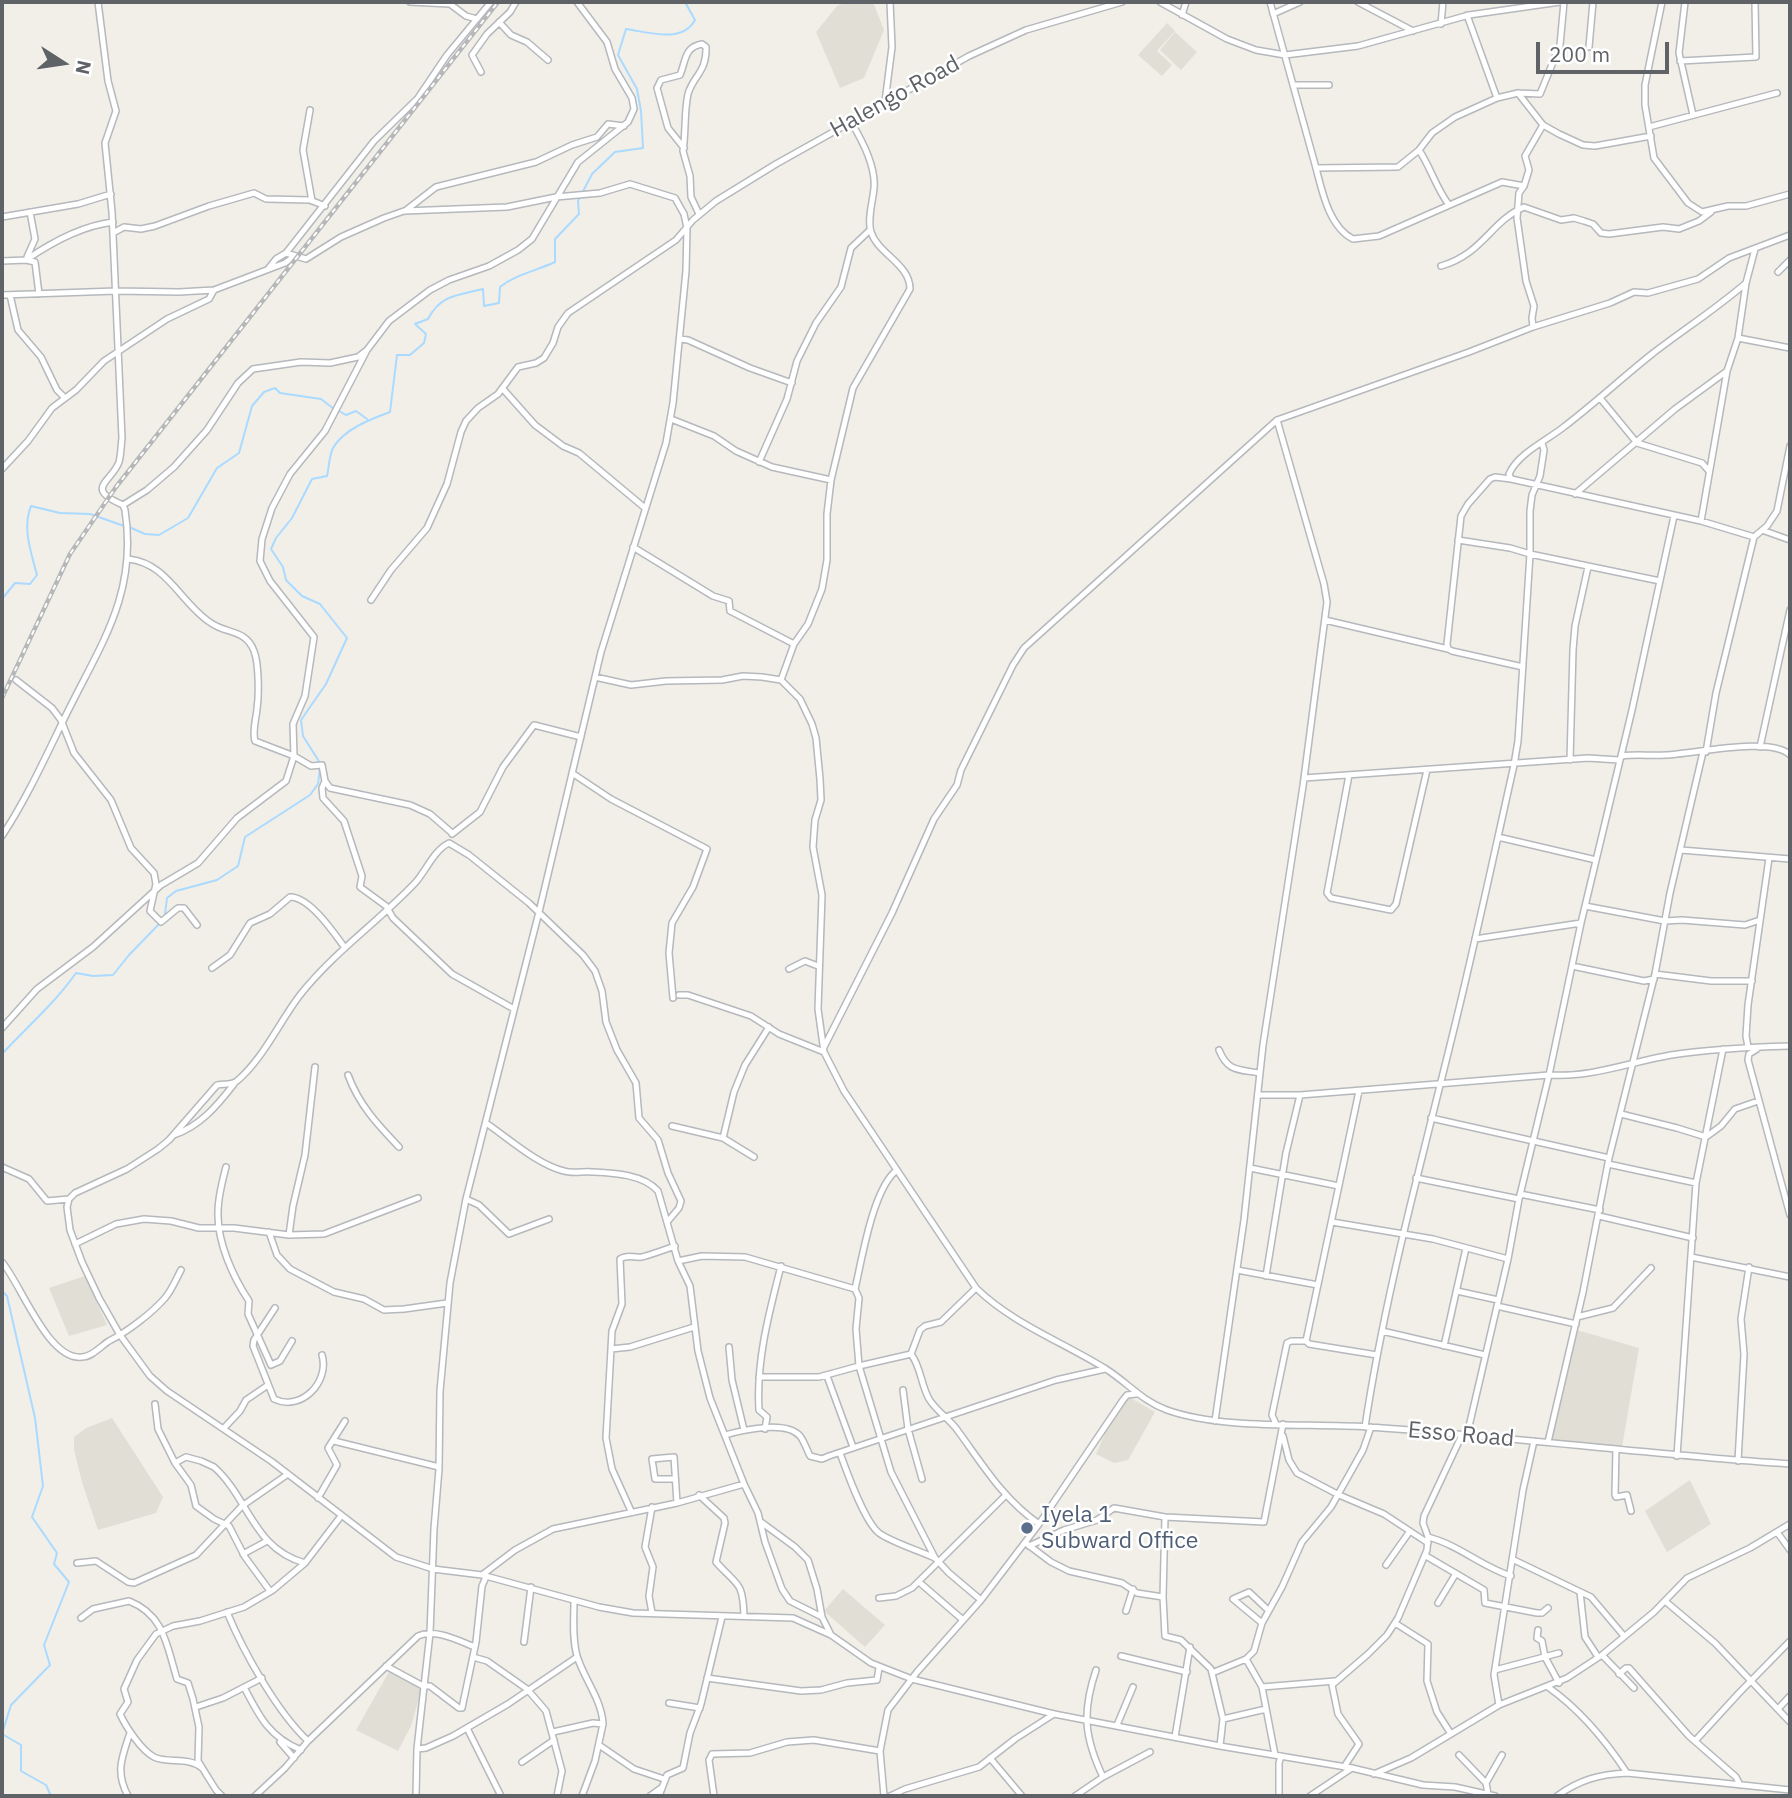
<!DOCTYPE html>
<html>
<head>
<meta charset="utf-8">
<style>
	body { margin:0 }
	#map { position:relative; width:1792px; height:1798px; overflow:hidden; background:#f1efe8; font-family:"IBM Plex Sans",sans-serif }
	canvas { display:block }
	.frame { position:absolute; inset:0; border:4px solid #5f6368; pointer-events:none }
	.north { position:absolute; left:28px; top:28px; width:70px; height:70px; -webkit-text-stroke:5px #fff; paint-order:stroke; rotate:102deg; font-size:19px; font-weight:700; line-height:28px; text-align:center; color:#5f6368 }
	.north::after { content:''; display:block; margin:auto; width:24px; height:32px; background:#5f6368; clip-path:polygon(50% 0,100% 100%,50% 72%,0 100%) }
	.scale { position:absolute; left:1536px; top:42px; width:133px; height:32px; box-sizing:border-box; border:4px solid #5f6368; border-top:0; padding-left:9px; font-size:21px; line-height:24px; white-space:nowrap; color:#5f6368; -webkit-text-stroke:5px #fff; paint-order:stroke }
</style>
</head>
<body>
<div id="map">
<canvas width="1792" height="1798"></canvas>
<div class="frame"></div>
<div class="north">N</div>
<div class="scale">200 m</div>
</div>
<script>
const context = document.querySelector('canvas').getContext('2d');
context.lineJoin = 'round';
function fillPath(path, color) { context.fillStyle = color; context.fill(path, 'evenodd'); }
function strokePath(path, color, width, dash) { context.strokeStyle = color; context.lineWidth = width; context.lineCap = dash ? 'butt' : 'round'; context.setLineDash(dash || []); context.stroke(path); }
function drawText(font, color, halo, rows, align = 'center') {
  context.font = font + ' "IBM Plex Sans",sans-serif'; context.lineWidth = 5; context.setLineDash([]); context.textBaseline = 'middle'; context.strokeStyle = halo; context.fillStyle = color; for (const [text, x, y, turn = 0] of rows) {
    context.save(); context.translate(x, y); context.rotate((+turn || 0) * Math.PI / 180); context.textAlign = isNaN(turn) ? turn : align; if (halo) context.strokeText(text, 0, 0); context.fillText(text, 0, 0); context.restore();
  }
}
const education = new Path2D(`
	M847,2h26l11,28 -20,48 -24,10 -24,-56 21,-26z
	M1167,23l8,8 -18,20 15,14 -10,11 -24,-21z
	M1175,32l22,20 -16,18 -21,-20z
	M85,1276l22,49 -38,11 -20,-48z
	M1577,1330l62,18 -17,99 -71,-7z
	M1129,1397l26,15 -27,48 -14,3 -18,-9 12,-27z
	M112,1418l51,79 -7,16 -58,17 -16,-48 -8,-32v-13l12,-9z
	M1690,1480l21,44 -44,28 -22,-41z
	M843,1589l42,36 -20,22 -41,-36z
	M390,1670l32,18 -11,38 -13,25 -42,-21z`);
const stream = new Path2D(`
	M339,411l7,4 10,-4 11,8
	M129,527l16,7 14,1 29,-17 29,-50 22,-15 13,-47 12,-14 11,-4 5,5 41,6 13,10
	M2,599l13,-16 15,1 7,-9c-6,-23 -15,-47 -6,-69l29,7 30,1 34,12
	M320,763l-17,-27 -2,-16 25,-36 21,-46 -27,-34 -18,-8 -16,-16 -3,-13 -12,-18 5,-11 16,-20 20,-39 15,-3c2,-8 2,-20 6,-28 11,-19 38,-29 57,-36l7,-57h13l14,-12 2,-9 -11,-10 13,-5c12,-24 30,-24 55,-30l1,17 15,-3 1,-16c16,-13 36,-16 55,-25v-23l24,-25 -1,-13 14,-27 23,-22 28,-4 -2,-37 -4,-22 -19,-34 8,-26c22,3 56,15 69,-9l-10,-18
	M165,914l2,-16 9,-7 41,-11 21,-14 7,-29 65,-42 8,-11 2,-16
	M2,1054c25,-27 53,-51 74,-81l17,3 20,-1 16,-20 32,-33
	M2,1291l5,5 28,122 8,68 -11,31 25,36 -3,11 15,18 -25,63 6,20 -39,40 -9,29 19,11v26l25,14 5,11`);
const minor = new Path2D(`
	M410,2l40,2 16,12 11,3
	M1160,2l67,37 29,11 29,5 73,-9 111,-31 91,-13
	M1270,2l46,166 82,-1 21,-17 13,-17 23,-16 42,-19 21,-5 22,1 20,-49 4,-43
	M1358,2l55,29
	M1662,2l-17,83v20l9,53 34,45 14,9 26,-6h18l44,-12
	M1685,2l-6,51 14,62
	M1273,14l27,-12
	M1182,15l4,-13
	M1467,15l30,83
	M499,22l12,13 16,7 21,18
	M1441,24l2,-22
	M1589,47l4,-45
	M1680,61l76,-4 -1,-55
	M481,72l-9,-17 15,-21 23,-22 6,-10
	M1294,85h35
	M1518,93l25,32 16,9 24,11 12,1 56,-10
	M885,102l7,-55 -2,-45
	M310,110l-7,40 9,51
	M1649,127l128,-34
	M684,148l-16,-20 -11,-40 4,-8 19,-5c6,-14 4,-28 22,-31l4,3c1,25 -13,29 -18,47 -4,18 -2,38 -5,57l7,25 1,21 8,17
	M1419,150c12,18 17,38 30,55
	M1316,168c6,23 13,59 37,71l26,-3 123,-54 22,4
	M405,211l31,-24 100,-25 36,-17 25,-8 11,-13 16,2
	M2,217l76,-13 33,-10
	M113,233l11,-6 17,2 14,-3 54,-20 45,-13 12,6 44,1 15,6
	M286,253l88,-112 44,-43 29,-43 44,-53
	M27,257l8,-18 -5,-27
	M26,260c26,-18 55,-34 87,-38
	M2,261l24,-1 9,2 4,32
	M1441,266c42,-12 50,-45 83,-59l37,13 13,-2 10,3 9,3 8,9 8,1 54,-7 16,2 20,-8 12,-9
	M268,269l8,-10 10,-6 20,6 35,-22 43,-19 20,-7 103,-4 49,-10 44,-4 30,-9 45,14 9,16 3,14 -1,43 -13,132 -7,40 -65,209 -62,260 -73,287 -16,84 -10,108 -1,78 -5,60 -4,104 -13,116 -1,47
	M1778,272l12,-12
	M2,295l114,-4 63,1 35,-2 71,-27 10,-7
	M10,295l8,35 23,27 16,33 8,8
	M1533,327l-1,-9 2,-12 -8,-25 -9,-63 2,-25 5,-7 5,-16 -4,-14 18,-31
	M1738,338l52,10
	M680,339l8,1 62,28 42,15
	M503,389l32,36 28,21 16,7 66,55
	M1600,398l37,45 65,20 7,8
	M671,419l43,17 22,15 36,16 59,13
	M759,462l28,-63 10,-38 19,-38 25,-36 10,-39 19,-18
	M2,469l26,-28 24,-33 24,-18 28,-29 63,-42 42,-20 5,-9
	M1511,479l-2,-5c9,-21 39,-34 56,-48 30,-23 58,-49 87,-72 31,-24 64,-45 94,-71
	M1575,494l100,-85 52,-38
	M123,505l24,-15 27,-23 33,-37 31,-47 15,-14 48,-7 29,1 28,-6 9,-7 22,-29 41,-31 19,-10 40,-14 29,-16 14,-11 46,-77 50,-40 6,-13 -2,-11 -17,-29 -8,-27 -30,-40
	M1701,521l26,-150 11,-33 8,-55 9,-34
	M1762,530l28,10
	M1458,540l52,8 20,6 130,27
	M633,547l80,49 16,5 1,10 4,2 60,31
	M128,559c40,4 52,44 83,64 15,11 35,6 43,28 5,13 5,44 3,58 -1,11 -5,22 -2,32l39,15 17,10 11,-1 3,16 5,7 80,17 20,9 22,19
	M371,600l20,-30 36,-42 20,-44 14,-52 5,-11 12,-13 20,-14 20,-27 18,-4 8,-5 9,-15 5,-16 10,-14 108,-73 17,-20 23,-19 60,-37 193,-108 57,-26 96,-28
	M1325,620l123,29
	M1523,667l-71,-16 -4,-2 -1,-5 14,-128 7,-12 22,-25 5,-2 16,2 190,42 53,16
	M595,677l36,8 35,-4 56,-1 21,-4 19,1 19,3 19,19 12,25 4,14 4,41 1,21 -6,20 -2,27 9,48 -4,114 6,43 20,39 132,197c37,36 87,54 130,81 22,14 36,32 61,41 56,20 140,13 200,17 142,9 282,28 423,37
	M16,680l36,28 9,12 13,33 37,47 20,48 23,25 2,11 -6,27 11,11 17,-14h6l13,17
	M781,680l13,-36 14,-20 14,-35 5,-29v-46l4,-34 22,-92 57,-99c0,-25 -32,-35 -39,-57 -4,-13 2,-31 3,-44 2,-21 -12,-48 -23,-66
	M1760,747l30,-137
	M1706,752l10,-59 38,-156 13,-11 10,-15 13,-65
	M1622,756c14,-2 29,0 44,-1 27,-1 105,-19 124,0
	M1570,760l3,-110 2,-24 13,-59
	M572,773l39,26 96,50 -14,38 -21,36 -3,30 4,45
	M1349,775l-22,118 4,5 60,12 5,-6 31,-134
	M1304,778l284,-20 31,2
	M325,781l-3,7 1,10 21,23 18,55 -2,11 26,19 7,12 59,56 62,35
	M452,834l28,-22 23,-45 31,-42 47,12
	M2,836c25,-38 43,-78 63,-119 35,-72 73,-122 60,-207l-2,-5c-40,-17 -11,-23 -4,-43 2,-7 2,-16 3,-24l-10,-226 -7,-69 11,-32 -8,-30 -10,-79
	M1498,837l98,23
	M1681,850l109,9
	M1585,906l80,15 17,-1 63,5 15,-5
	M1475,939l106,-16
	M1572,966l72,15 10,-2
	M212,968l18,-13 20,-32 20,-9 20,-17c20,0 44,36 55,51
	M789,969l16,-8 13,5
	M1655,974l56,7h41
	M679,995h9l63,21 28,18 45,18
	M2,1028l35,-39 56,-42 68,-62 37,-22 39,-45 49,-37 8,-25 -1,-32 12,-28 9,-59 -44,-56 -10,-20 2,-22 10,-31 18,-34 35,-43 42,-81
	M824,1047l68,-134 42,-94 23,-34 4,-15 52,-105 11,-17 253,-228 192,-68 64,-25 77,-24 24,-11 14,1 50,-14 31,-21 61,-23
	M1748,1047l-2,-11 2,-31 21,-147
	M1757,1049l-8,5 -1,6 42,155
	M1219,1050c9,22 19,19 40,23
	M348,1075c11,30 30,50 51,72
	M1359,1091l-53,250 3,3 68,11
	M1259,1095h41l249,-20c42,3 81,-13 122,-20 40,-6 80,-8 119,-9
	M1621,1114l56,14 29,9 15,-11 14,-17 23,-8
	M1431,1118l178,40
	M486,1123c22,15 52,42 78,48 9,3 19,0 28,1 21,1 51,2 66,19l20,70 12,25 8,65 12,47 34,86 14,29 7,29 17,47 8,12 32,16
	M672,1126l51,12 31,19
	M174,1135c26,-9 43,-29 60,-51
	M723,1138l11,-46 11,-27 24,-38
	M1608,1164l88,19
	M2,1167l27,12 18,22 22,-2
	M226,1167c-4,15 -8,30 -8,45 -1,30 15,65 31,89l-1,13 23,51 9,-4 12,-20
	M1250,1168l89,18
	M1416,1178l103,21
	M1520,1194l80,16
	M466,1199l13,6 30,29 40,-15
	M1599,1216l94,22
	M668,1221l11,-13 2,-7 -13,-28 -10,-33 -19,-22 -3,-35 -19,-33 -11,-28 -4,-31 -7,-20 -12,-16 -54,-52 -60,-48 -20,-12c-15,7 -23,28 -34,40 -37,39 -82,70 -115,112 -20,26 -37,64 -63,86 -7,5 -13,2 -20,4l-48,55 -11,9 -31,20 -52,24 -6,6 -2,8 3,23 12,32 17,36 21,37 30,41 17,15 104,70 125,96 37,12 49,6 117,32 34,6 160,5 38,17 40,28 41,16 142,35 166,32 132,22 71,17 32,2 40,9
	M1332,1222l101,17 75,20
	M269,1232l8,23 13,14 44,23 30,7 20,11 20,-1 43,-6
	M289,1235l4,-29 12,-51 10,-88
	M75,1244l41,-20 28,-5 27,2 28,7h35l55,7 35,-1 94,-36
	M1691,1257l99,20
	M678,1261l24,-5 43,1 110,32 4,9 -3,31 3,37 -40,11h-60
	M2,1262c19,22 46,99 80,95 10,0 19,-11 27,-16 18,-9 43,-28 56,-43 7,-8 11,-19 16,-28
	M1237,1270l81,15
	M1266,1276l20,-123 14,-58
	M855,1289c7,-30 18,-101 42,-119
	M1457,1291l41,9
	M1497,1306l79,18
	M275,1308l-21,32 -1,6 21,53c27,13 56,-17 48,-44
	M1577,1317l36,-9 38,-40
	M1382,1331l103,24
	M1444,1346l22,-98
	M729,1347l3,33 12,50
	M611,1349l19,-2 64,-20
	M911,1354l9,-24 5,-4 16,-4 35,-34
	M827,1376l26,71
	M903,1390l5,39 14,50
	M155,1404l3,25 17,34 16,22 5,21 18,13 15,7 16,31 25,34
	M1215,1421l29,-201 19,-175 40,-259 24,-184 -3,-18 -47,-164
	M1276,1424l-4,-9 15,-72 4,-2h15
	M1365,1427c20,-133 56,-263 88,-394 22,-89 41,-179 61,-268l4,-24 12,-187v-43l2,-16 8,-19 4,-26 -2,-7
	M224,1428l16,-17 6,-11 22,-15
	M765,1429l2,-12 -8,-7c-3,-49 10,-97 22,-144
	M725,1435c18,-5 61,-15 75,1 4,5 7,14 10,20l12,3 7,-3 227,-76 49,-11
	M1467,1435l41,-176 11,-60 30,-124 32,-152 51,-213 42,-194
	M1283,1436l6,24 8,13 42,22 45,19 44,29
	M334,1441l105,26
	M1548,1442l35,-150 26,-134 46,-184 15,-81 33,-141
	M1616,1449l-1,46 1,2 11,-2 4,16
	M840,1453c7,19 24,68 39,80 12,9 41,18 56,25
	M1677,1456l19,-273 27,-134
	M1738,1461l6,-107 -3,-35 8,-52
	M175,1463l11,-6 15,4 13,6c35,31 39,82 91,96
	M675,1479h-20l-3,-20 22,-2 3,46
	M699,1495l25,23 1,5 -9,39c21,24 27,18 28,54
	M318,1498l19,-33 -9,-17 17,-27
	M631,1511l-19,-42 -6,-31 6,-107 10,-27 -2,-45c8,-5 13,-1 22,-2 11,-3 22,-7 33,-11
	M761,1522l34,25 13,13 9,29 5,28 9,18
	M1777,1532l13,18
	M1428,1537c31,8 54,30 83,39
	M1027,1544l24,18 18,9 53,12 15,10 26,4 2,39 16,4 30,29 12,50 -3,27
	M1029,1546l35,-16 33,-10 17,-12 51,9 99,5 19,-98
	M243,1554l24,-13
	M1426,1556l58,34 1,13 52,10h5l6,-5
	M1514,1560l77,37 33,39
	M77,1563l19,-2 32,21 6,1 62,-28 46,-49 46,-32
	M1386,1565l24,-34
	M482,1575l33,-25 38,-21 124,-26 67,-19
	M919,1582l44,38
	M1580,1592l5,45 13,20
	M1163,1597l2,-80
	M879,1598l17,-2 16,-8 94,-93
	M981,1600l-32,-27 -14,-15 -44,-86 -32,-106 52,-12c10,13 10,31 18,45 8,13 21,20 29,32 25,34 45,68 81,93
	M574,1601c0,18 -2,37 3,55 7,23 24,42 26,67
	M1665,1601l50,42 75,79
	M1438,1603l17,-28
	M1126,1611l7,-22
	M227,1612c16,39 50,100 81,129
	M652,1613l-3,-17 4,-29 -8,-20 7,-40
	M81,1618l12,-9 36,-8c36,14 38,46 48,78l11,4 5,16 6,28 -1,34 18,29 6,6
	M1262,1623l-29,-24 16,-7 19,18
	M1395,1623l33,21 -1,37 10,31 14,22
	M1538,1630l-1,8 5,3 3,16 14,26
	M524,1642l7,-55
	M1602,1655l32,33
	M1121,1656l66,16
	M473,1657l14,4 40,28 19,22 16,60 -5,25
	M386,1666l37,20h7l29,22h3l14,-66 6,-56 4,-9
	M1495,1670l64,-17
	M1212,1673l34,-14
	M1619,1674l7,-6h3l60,68 47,41 4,8
	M707,1678l94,13 20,-1 26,-7 30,-3 2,-12
	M244,1687c15,29 25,50 57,63
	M1262,1687l73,-6
	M1548,1687c31,22 58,54 79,86
	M669,1703l31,5
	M1499,1705l-5,-30 29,-185 11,-49
	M196,1707l27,-9 39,-20
	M1778,1709l12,-13
	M1223,1719l43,-10
	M1117,1725l16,-38
	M467,1728l34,68
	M553,1732l40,-9 10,1 -8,37 -13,35
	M1175,1737l15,-90
	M1695,1741l44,-48 51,-52
	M280,1742l14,16
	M599,1745l35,24 30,10
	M417,1749l9,-1 27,-12 55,-32 69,-47
	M1275,1755l-13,-68 -16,-28 8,-8 8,-28 20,-36 20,-45 29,-35 32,-57 8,-23
	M1459,1755l27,28
	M990,1758l32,38
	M522,1762l32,-22
	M1344,1767l15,-23 -21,-30 -6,-29 36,-31 19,-19 11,-17 29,-68 1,-13 -5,-14 1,-7 38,-81
	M202,1768c-14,-12 -34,-4 -48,-11 -13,-7 -28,-30 -34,-43l8,-12 -4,-13 13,-29 19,-26 17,-8 27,-5 44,-14 29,-17 32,-27 36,-47
	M1374,1774l37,-16 88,-53 68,-27 35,-23 52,-43 33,-34 63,-30 40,-24
	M1103,1777l47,-25
	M1488,1794l-2,-11 16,-28
	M128,1796c-13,-24 -6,-39 2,-63
	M255,1796l30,-28 23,-27 110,-105c17,-8 41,5 57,11
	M650,1796l11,-8
	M659,1796l8,-21 16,-7 7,-35 11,-29 21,-87
	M714,1796l-5,-36 3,-6 38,-1 37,-11 27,-2 66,11
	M884,1796l-4,-45 8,-41 29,-38 64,-72 58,-76 84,-124 4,-5 9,-1
	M890,1796l15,-7 74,-22 36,-28 39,-25
	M1075,1796l28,-19c-19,-40 -21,-65 -7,-107
	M1279,1796v-33l2,-7
	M1310,1796l42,-28
	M1557,1796c22,-16 43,-22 70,-23l163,17`);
const rail = new Path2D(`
	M2,698l68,-144 46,-67 382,-485`);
const markers = [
	[1027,1528,7,"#5c6f8a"]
];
const streetNames = [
	["Halengo Road",895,97,-29],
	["Esso Road",1461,1435,5]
];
const serviceNames = [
	["Iyela 1",1041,1515],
	["Subward Office",1041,1541]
];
fillPath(education, '#e1ded6');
strokePath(stream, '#aadaff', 2);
strokePath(minor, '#b5b8bc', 8);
strokePath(minor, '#fff', 5);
strokePath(rail, '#b6b7b8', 4.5);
strokePath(rail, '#fff', 2, [5]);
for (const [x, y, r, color] of markers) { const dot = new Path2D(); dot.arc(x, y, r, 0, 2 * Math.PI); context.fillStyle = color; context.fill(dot); strokePath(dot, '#fff', 2.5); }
drawText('23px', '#5f6368', '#fff', streetNames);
drawText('23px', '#4e5e75', '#fff', serviceNames, 'left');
</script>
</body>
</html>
